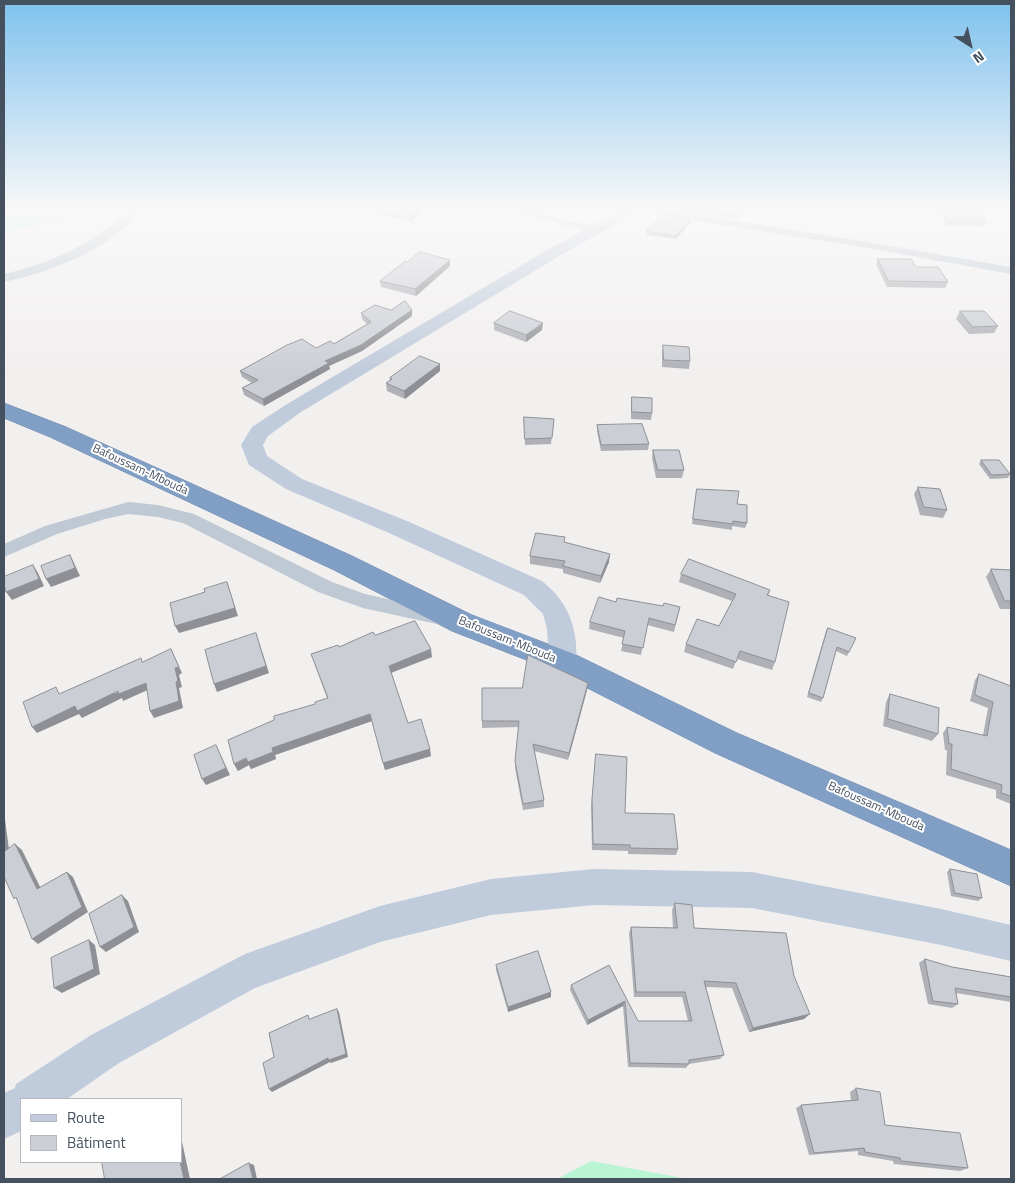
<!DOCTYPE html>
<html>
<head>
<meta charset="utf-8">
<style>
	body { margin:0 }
	#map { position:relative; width:1015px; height:1183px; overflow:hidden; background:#f2efef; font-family:"Titillium Web",sans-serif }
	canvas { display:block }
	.frame { position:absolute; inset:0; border:5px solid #45515f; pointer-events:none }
	.legend { position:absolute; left:20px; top:1098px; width:162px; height:65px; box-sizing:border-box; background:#fff; border:1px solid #b5b9bf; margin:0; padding:6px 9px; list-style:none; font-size:15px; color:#45515f }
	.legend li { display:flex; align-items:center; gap:10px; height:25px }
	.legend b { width:25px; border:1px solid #b5b9bf }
	.north { position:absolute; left:945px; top:20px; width:50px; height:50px; -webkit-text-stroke:4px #fff; paint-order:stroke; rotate:145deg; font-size:14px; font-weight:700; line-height:20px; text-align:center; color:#45515f }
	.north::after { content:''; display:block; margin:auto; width:18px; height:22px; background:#45515f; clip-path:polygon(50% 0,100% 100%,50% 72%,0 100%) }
</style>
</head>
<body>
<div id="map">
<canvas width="1015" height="1183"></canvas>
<div class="frame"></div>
<ul class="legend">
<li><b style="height:6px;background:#c0cbdb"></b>Route</li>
<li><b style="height:14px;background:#cbced5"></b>Bâtiment</li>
</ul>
<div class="north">N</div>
</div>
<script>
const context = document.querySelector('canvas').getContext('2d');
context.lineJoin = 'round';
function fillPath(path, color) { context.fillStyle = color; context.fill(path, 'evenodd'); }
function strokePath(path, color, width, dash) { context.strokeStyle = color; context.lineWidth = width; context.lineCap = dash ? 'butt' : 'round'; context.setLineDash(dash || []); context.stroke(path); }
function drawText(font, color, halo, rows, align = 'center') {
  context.font = font + ' "Titillium Web",sans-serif'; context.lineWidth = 4; context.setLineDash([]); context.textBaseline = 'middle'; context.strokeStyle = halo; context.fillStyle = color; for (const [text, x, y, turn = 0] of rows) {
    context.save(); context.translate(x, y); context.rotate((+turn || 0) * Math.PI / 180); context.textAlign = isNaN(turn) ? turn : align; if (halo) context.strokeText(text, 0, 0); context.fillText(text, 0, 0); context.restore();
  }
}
const green = new Path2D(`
	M4,209h72l-9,9 -63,14z
	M591,1161l97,18h-131z`);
const street = new Path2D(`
	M131,209h12c-35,41 -88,62 -139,73v-8c51,-12 87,-30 127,-65z
	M502,209h20l77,19 1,2 -5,3z
	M635,209h27l206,33 143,25v7l-143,-26 -228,-36z
	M128,502l30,3 36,9 138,68 33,12 76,17 7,2 3,5 -3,5 -7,2 -78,-17 -45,-16 -135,-69 -25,-6 -30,-3 -23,5 -48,15 -53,23v-13l41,-18z`);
const secondary = new Path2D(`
	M623,209h19l-81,46 -260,157 -33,24 -5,9 4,11 35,23 105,42 135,60c21,17 31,35 34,62 0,10 2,18 -3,27l-10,3 -10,-3 -4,-8 -2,-33 -4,-15 -19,-19 -135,-62 -103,-44 -37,-24 -8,-20 11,-18 35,-23 262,-155z
	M594,869l158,3 189,37 70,16v36l-70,-16 -189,-37 -158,-3 -103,10 -111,27 -125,46 -136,75 -52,36h-46v32l-17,8v-46l11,-5 1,-4 75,-49 154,-81 135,-48 111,-27z`);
const highway = new Path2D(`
	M4,403l62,24 286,129 120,59 102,39 163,79 274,117v36l-296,-133 -163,-83 -100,-39 -118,-61 -284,-133 -46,-19z`);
const wall = new Path2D(`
	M363,209h63l-15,12 -47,-10z
	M676,209h67l-5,10z
	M937,209h40l9,12 -2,5 -37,-1z
	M690,222l-14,17 -29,-4v-4z
	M878,259l38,8 32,15 -3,6 -58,-1 -11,-23z
	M450,260v6l-34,30 -35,-9 -1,-6 27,-19z
	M391,310h21v6l-50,35 -33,15 1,3 -66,37 -20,-11 -2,-7 10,-5 -10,-6 -2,-6 76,-23 18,-4 33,-20 -5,-5 -1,-6z
	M960,311l38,15 -4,7 -25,1 -13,-15z
	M494,323l48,7 -16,12 -32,-12z
	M663,345l27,16 -1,8 -27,-2v-15z
	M440,364v7l-35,28 -18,-8 -1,-8 4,-3v-2z
	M632,397l20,16 -1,7 -20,-1v-14z
	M524,417l29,8 -2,19 -26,1z
	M597,425l52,19 -1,6 -47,1 -4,-20z
	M653,450l31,20 -2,8h-26l-4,-20z
	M981,460l29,14 -2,4 -18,1 -11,-15z
	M918,487l29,23 -4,8 -23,-3 -6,-21z
	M697,489l40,15 10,19 -2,5 -13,-2v4l-40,-6z
	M564,542l45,20 -9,21 -37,-10v-4l-33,-5v-8z
	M991,569l20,1v39h-11l-14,-32z
	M681,574l89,16 -2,6 7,66 -3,8 -35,-11 -4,10 -49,-17 2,-8 33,-18 13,-25 -53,-19z
	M616,602l47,4 17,1 -6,25 -27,-7 -6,30 -20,-4 3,-13 -35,-9 1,-7z
	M828,628l28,10 -9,18 -11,-5 -13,47 -2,4 -14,-5 19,-66z
	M375,635l57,22 -41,16 17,50 23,33 -46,14 -13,-49 -97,34 1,4 -25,10 -2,-4 -11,6 -4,-7 81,-60 12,-6 -16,-44 28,-7z
	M979,674l32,12v118l-15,-6v-8l-50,-15 1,-25h-2l-2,-17 4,-6 36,8 5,-27 -18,-7 5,-21z
	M482,688l105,2 -19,70 -34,-9 10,49v7l-21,3 -8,-42 4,-41 -37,1z
	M890,694l48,40 -6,7 -49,-15 3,-24z
	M596,754l29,59 53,36 -2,6 -48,-1v-3l-36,-1 -1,-43z
	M950,869l32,29 -4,3 -27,-5 -4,-24z
	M675,903l19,25 100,48 10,43 -55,13 -17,-44 -26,-1 18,68 -4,4 -31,5 -3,4 -58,-1 -5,-61 -36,19 -17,-35 1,-5 38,-20 29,56h50l-6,-24h-48l-5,-64 2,-6 42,1 -1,-18z
	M925,959l27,8 59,10v25l-55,-9 2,11 -6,4 -24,-4 -9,-41z
	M496,965l55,32 -43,15 -12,-42z
	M856,1088l29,37 83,43 -8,3 -66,-7 -1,-3 -35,-6v-4l-49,4 -13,-47 5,-3 50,-5 -1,-8z`);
const shadedWall = new Path2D(`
	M420,209h6l-15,12 -1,-4z
	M742,209h1l-5,10 1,-5z
	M691,219l-1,3 -14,17v-3z
	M450,260v6l-34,30 -1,-7z
	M412,310v6l-50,35 -33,15 1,3 -66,37 -1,-7 62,-38z
	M543,323l-1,7 -16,12v-7z
	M440,364v7l-35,28 -1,-8z
	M4,482l1,1 -1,18z
	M610,554l-1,8 -9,21 1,-7z
	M70,555l4,8 6,13 -29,11 -5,-8z
	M33,565l5,8 6,13 -32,14 -6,-8z
	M227,582l11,34 -59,17 -4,-7z
	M256,633l13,40 -52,19 -3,-8z
	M171,649l11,24 -3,2 3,12 -3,1 4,20 -29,10 -4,-7 26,-29z
	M431,649l1,8 -42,16 -1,-7z
	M146,683l4,6 -27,12 -1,-3 -40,20 -3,-4 -42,19 -5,-6 43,-21z
	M588,683l-1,7 -19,70 1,-7z
	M370,714l2,7 -97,34 1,4 -25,10 -2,-4 -11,6 -4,-7 38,-16z
	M216,745l14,30 -24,10 -4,-6z
	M430,749l1,7 -46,14 -2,-7z
	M4,812l6,45 -6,-5z
	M15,844l7,6 22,45 -7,-6z
	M67,872l6,5 15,35 -50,32 -6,-5z
	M122,895l6,6 11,31 -33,20 -6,-5z
	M89,940l6,5 5,29 -38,19 -8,-5z
	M551,992v5l-43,15v-5z
	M625,1001l-2,5 -36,19 1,-5z
	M337,1009l2,3 9,45 -17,6 -1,-1 -58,30 -3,-3z
	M810,1014l-6,5 -55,13 4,-4z
	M181,1137l9,42h-6l-4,-17h1z
	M249,1163l5,2 3,14h-4z`);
const building = new Path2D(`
	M374,209h46l-10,8z
	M708,209h34l-3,5z
	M943,209h34l9,12 -37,-2z
	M663,214l28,5 -15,17 -29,-5z
	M420,252l30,8 -35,29 -35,-8 25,-20 2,1z
	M878,259h33l5,8h22l10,15 -59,-1z
	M405,301l7,9 -51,35 -36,16 4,2 -66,36 -21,-11 16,-8 -18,-9 47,-26 15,-6 14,9 14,-7 4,3 37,-22 -10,-9 14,-8 16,5z
	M510,311l33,12 -17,12 -32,-12z
	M960,311h24l14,15 -25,1z
	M663,345l26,2 1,14 -26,-1z
	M420,356l20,8 -36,27 -18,-8 6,-4 -2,-1z
	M632,397l20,1v15l-20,-1z
	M524,417l30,2 -2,19 -27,1z
	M642,424l7,20 -48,1 -4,-20z
	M653,450h26l5,20h-26z
	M981,460h18l11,14 -18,1z
	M918,487l22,2 7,21 -23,-3z
	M697,489l42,2 -2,13 10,1v18l-14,-2v3l-40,-5z
	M536,533l29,4 -1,5 46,12 -9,22 -38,-10 2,-5 -35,-5z
	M70,555l5,13 -29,11 -5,-13z
	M689,559l81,31 -3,5 22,7 -14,60 -35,-11 -4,11 -50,-18 11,-25 22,7 17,-32 -55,-20z
	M33,565l6,14 -33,13 -2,-7v-8z
	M991,569l20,1v31h-6z
	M227,582l8,26 -60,18 -5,-23 35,-11 -1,-3z
	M599,597l17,5 1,-4 46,8 1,-3 16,4 -5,18 -26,-7 -6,30 -21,-4 3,-13 -35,-9z
	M415,621l16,28 -42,17 19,57 13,-4 9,30 -47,14 -13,-49 -98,34 1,4 -25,10 -2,-4 -12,6 -6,-24 46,-20v-4l41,-12v-2l13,-4 -17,-44 27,-9 1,2 34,-15 2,3z
	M828,628l28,10 -7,14 -12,-5 -14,51 -14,-5z
	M256,633l10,33 -52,18 -9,-34z
	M171,649l8,18 -4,1 3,13 -2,1 3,19 -29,10 -4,-28 -27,11 -1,-3 -41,20 -2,-5 -43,21 -9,-25 33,-15 3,7 82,-36 1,4z
	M528,655l60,28 -19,70 -36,-9 11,56 -21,4 -8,-43 4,-40h-37v-33h40z
	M979,674l32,12v110l-10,-3 1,-8 -51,-16 1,-25h-3l-2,-17 40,9 6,-34 -18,-7z
	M890,694l49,14 -1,26 -50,-15z
	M216,745l10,23 -24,11 -8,-24z
	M596,754l31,3 -2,56 49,1 4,35 -48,-1v-3l-37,-1 -1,-44z
	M15,844l22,45 30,-17 15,35 -50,32 -16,-42 -2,2 -10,-22v-25z
	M950,869l27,5 5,24 -27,-5z
	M122,895l12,32 -34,20 -11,-33z
	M675,903l17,2 2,23 92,5 8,43 16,38 -57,14 -17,-45 -32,-2 20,74 -35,5v4l-59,-1 -5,-62 -37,19 -17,-35 38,-20 29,56h54l-7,-29h-49l-5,-65 46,1z
	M89,940l5,29 -40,19 -3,-30z
	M538,951l13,41 -43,15 -12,-42z
	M925,959l27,8 59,10v20l-56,-9 3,16 -25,-3z
	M337,1009l9,45 -17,6 -1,-2 -59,31 -6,-26 11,-6 -5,-24 39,-18 1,4z
	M856,1088l24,4 5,33 75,8 8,35 -67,-7 -1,-3 -35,-6 -1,-4 -50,5 -13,-48 57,-5z
	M102,1162h78l4,17h-79z
	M249,1163l4,16h-33z`);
const streetNames = [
	["Bafoussam-Mbouda",140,470,25],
	["Bafoussam-Mbouda",507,640,22],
	["Bafoussam-Mbouda",876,807,24]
];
fillPath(green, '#b9f4d3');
strokePath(highway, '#6d89b0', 1);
fillPath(street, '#bec9d3');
fillPath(secondary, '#c0cbdb');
fillPath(highway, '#819ec4');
fillPath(wall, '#afb1b7');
fillPath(shadedWall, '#8e9095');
fillPath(building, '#cbced5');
strokePath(building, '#8e9095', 1);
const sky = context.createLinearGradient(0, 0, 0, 375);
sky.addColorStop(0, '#7fc2ee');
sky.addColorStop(0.56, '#f9f8f8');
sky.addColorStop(1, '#f9f8f800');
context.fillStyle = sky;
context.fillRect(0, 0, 1015, 375);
drawText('12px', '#45515f', '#fff', streetNames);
</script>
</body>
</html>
